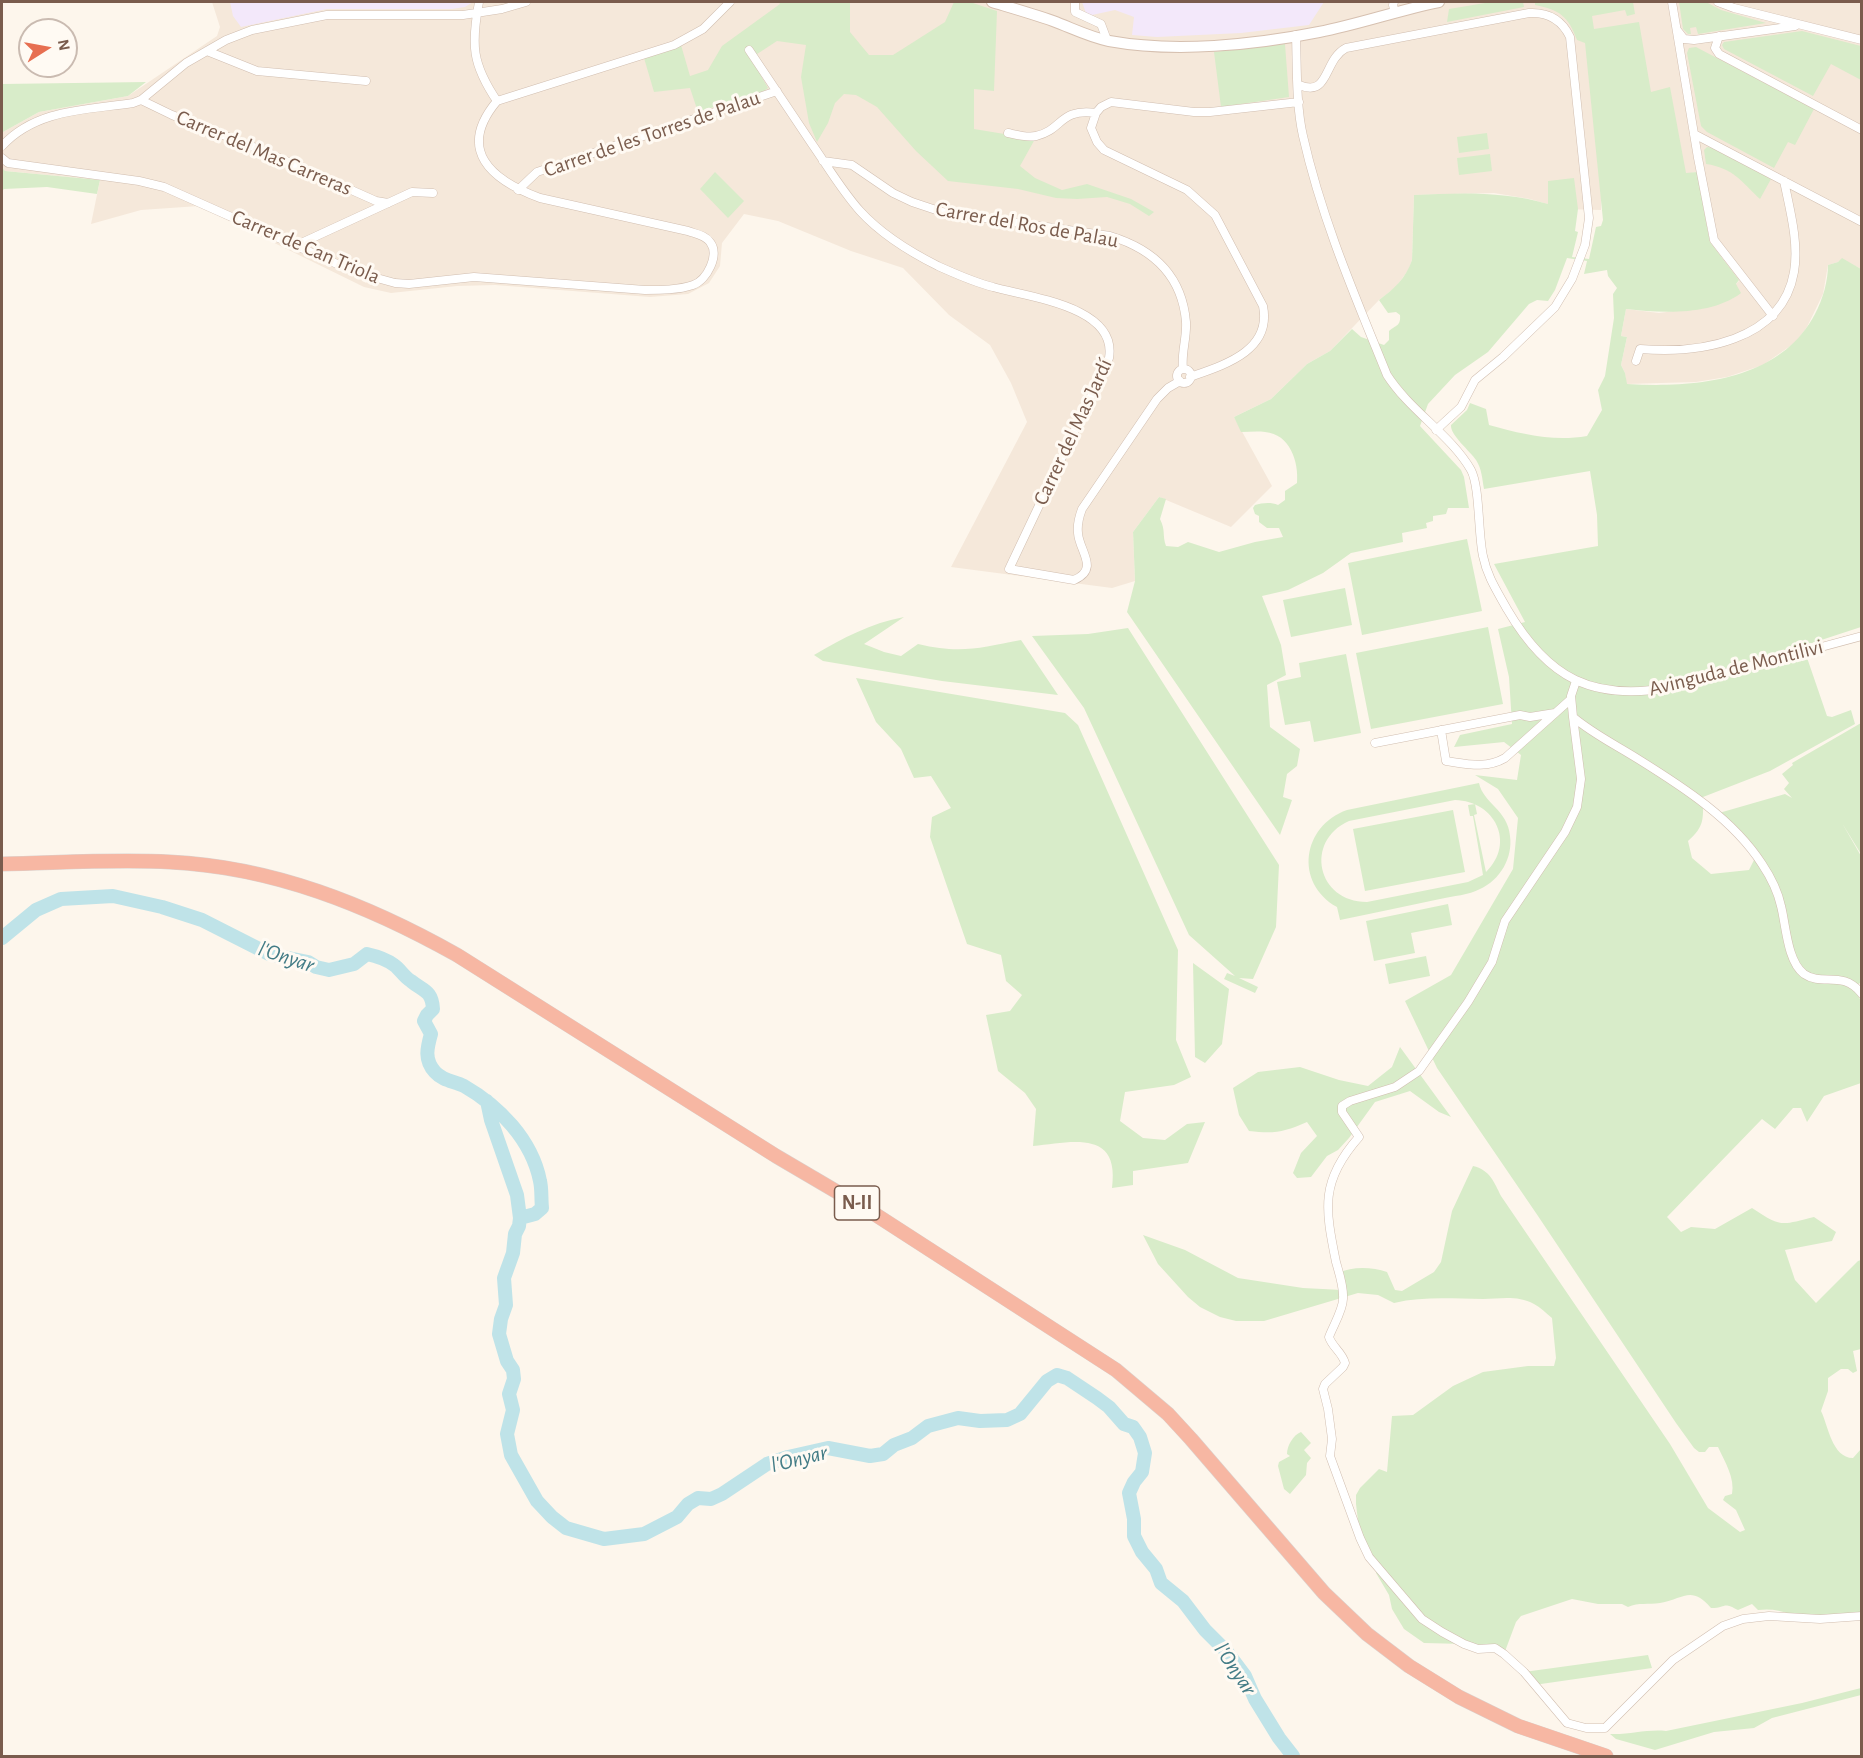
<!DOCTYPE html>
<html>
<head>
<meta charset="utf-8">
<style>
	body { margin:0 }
	#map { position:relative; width:1863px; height:1758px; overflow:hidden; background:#fdf6ec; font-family:"Alegreya Sans",sans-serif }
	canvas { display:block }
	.frame { position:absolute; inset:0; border:3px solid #7a5c4d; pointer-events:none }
	.north { position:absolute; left:18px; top:18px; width:60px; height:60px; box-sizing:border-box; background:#fffaf3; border:2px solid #cabbb1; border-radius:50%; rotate:79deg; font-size:16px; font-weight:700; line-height:24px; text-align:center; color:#7a5c4d }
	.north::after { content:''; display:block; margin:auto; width:21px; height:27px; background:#e76f51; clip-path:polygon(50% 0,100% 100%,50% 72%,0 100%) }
</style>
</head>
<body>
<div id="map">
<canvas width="1863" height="1758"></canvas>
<div class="frame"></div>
<div class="north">N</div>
</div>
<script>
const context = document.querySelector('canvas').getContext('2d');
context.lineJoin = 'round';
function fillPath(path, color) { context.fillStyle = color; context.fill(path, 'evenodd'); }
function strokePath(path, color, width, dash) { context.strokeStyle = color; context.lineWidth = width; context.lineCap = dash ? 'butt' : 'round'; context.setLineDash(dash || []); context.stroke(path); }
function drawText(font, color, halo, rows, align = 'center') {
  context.font = font + ' "Alegreya Sans",sans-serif'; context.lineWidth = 6; context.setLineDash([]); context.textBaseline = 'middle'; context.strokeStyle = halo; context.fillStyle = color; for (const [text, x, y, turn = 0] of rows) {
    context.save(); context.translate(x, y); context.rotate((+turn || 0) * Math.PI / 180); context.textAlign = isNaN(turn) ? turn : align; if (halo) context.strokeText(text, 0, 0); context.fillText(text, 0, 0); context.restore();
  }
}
const residential = new Path2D(`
	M212,2h1649v267l-19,-10 -4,3 -10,3 -5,29 -16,33 -11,15 -33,23 -36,12 -31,5 -70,2 -1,-11 -4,-8 6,-28 -6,-1 5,-27 33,4 45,-6 29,-9 3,-14 3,-3 -29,-39 -13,-70 -96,16v22l-37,-1 -34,-10 -36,-6 -80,2 -2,65 -3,9 -13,18 -17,13 -49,51 -23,13 -36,35 -37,18 38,69 -41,41 -72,-30 -26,35 2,49 -23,7 -161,-21 76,-145 -16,-39 -21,-38 -41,-30 -46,-47 -52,-17 -73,-30 -34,-7 -22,29 -2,23 -11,17 -21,11 -38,3 -155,-12 -38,1 -66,7 -27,-6 -165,-81 -58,4 -50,14 9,-44 -95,-9 -3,-4 1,-35 36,-20 89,-16 89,-60 3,-9z`);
const education = new Path2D(`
	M230,2h243l-8,5 -13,2h-125l-86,18 -8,-11z
	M1082,2h242l-15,23 -68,8 -84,4 -25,-2 2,-18 -19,-7 -23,5 -6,-2z`);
const green = new Path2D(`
	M779,2h71v30l19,23h24l52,-33 9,-20h16l27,9 -3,80 -20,-2v40l61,10 -15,27 15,12 27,12 25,-6 44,15 23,13 -5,4 -19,-12 -23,-7 -30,2 -21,-1 -38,-9 -70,-8 -32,-30 -39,-44 -21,-12 -12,-1 -9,9 -7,20 -11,19 -8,-19 -8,-46 5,-32 -29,-4 -26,17 17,30 -4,3 -66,21 -8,-24 -36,4 -10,-34 37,-13 9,31 18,-6 14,-24 58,-42z
	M1491,2h32l1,5 -77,15 2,-13z
	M1535,2h98l2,12 -8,2 -2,-6 -33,6 2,13 45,-7 12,70 19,-5 16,86 11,-1 13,70 29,38 -3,4 5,9c-30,23 -80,20 -115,16l-5,27 6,1 -6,28 4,8 2,11c68,4 153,-3 188,-70 8,-15 13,-33 13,-49l10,-3 4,-4 19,11v358l-58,19 24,70 5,1 19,-7 4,14 -85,47 -67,26c0,22 2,29 -15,44l4,17 19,16 38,-4 8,-16 -38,-41 66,-19 7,4 -8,-9 5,-6 -7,-9 11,-9 -1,-2 69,-40v131l-19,-31 19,33v126l-7,6 7,13v82l-37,13 -17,26 -6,-14h-8l-18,21 -13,-10 -95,98 14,15 10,-5 24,2 37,-21c30,20 29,17 62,9l22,15 -4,9 -47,9 10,30 21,23 42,-42 3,-1v89l-8,2 4,20 -4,2 -5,-4h-7l-13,9v13l-7,20c7,14 11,47 32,47l8,-9v167c-17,1 -35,3 -52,2 -19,-1 -27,-11 -51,-8l-6,-6 -14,6c-16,-9 -11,-2 -27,-2 -20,-23 -27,-9 -51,-5 -12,2 -21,-1 -32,4l-6,-3h-24l-26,-5 -51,17 -5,6 -12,32 -40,-10 -40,-1 -20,-14 -12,-20 -3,-14 -13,-22 2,-5 -18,-30 -4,-34v-9l4,-7 19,-19 8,3 5,-56 21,-1 40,-29 30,-14 45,-6h26l2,-8 -4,-40c-6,-5 -12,-11 -18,-14 -17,-9 -34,-5 -51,-5 -30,0 -59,-3 -89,4l-16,-8 -20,-2 -94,28h-28l-16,-4 -20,-10 -12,-10 -30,-33 -15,-29 42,15 53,28 65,10 39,2 -4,-17c15,-7 34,-6 49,-1l8,18 7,1 32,-19 7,-10 11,-51 21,-45c17,4 21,16 28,30l169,248 38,64 32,24 5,-2 -9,-20 -13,-10 2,-4 7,-2c3,-16 -7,-32 -14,-47h-9l-4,5h-6l-5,-4 -18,-25 -138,-207 -101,-148 -32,-67 46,-26 62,-106 5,-51 -20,-29 -23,-14 42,5 4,-25 -17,-13 -50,5 6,-12 52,-11 -3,-47 -11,-48 27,-7 -31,-58 104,-18 -1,-31 -7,-44 -106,18c-2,-10 -2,-20 -8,-29 -6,-9 -26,-25 -25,-35l16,-15 3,-7 16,6 3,16c33,9 64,17 98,11l15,-26 -4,-20 7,-14 9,-58 -1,-24 4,-6 -9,-12 -1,-6 -23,4 3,-13 -20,-3 -12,32 -7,11 -11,-1 -8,4 -41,48 -33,23 -27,29 -8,22 41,44 3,7 5,31h-21l-2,6 -13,2v5l-7,2 1,5 -25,5 1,9 -52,11 -28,20 -35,17 -26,6 19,49 5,30 -19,10 3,42 30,22 -3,17 -10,8 -4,23 9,3 -12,35 -153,-223 8,-31 -2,-49 26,-35 7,2 -6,20c6,12 2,16 6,27l12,1 10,-5 31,10 36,-10 28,-5 -4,-9h-12l-8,-6v-6l-4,-2 -2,-6 2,-3c7,-2 16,-3 23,0l7,-5v-9l12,-8c2,-21 -7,-49 -32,-51 -8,-1 -16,0 -24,0l-7,-15 37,-18 36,-35 23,-13 22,-22 9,8 23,8 5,-5v-9c7,-6 12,-5 11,-16l-4,-3 -8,1 -9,-13c15,-11 27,-22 33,-40l2,-65c45,-2 90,-4 134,9v-23l26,-3 4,31 -3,22 3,1 -6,25 17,2 7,-32 5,-1 2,-6 -18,-177 -8,-3c-9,-24 -17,-30 -42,-35z
	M1679,2h27l15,8 45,13 -68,11 -2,-7 -6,1 1,6h-3l-5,-5z
	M1802,31l59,15v34l-30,-16 -18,32 -89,-47 -2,-4 2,-3z
	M1285,44l4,53 -68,10 -7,-55z
	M1696,47l118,62 -19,36 -7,-3 -14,26 -67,-36 -6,-6 -14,-73 2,-5z
	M146,82l-18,14 -89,16 -36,20 -1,3v-51z
	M1487,133l2,16 -30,4 -2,-16z
	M1707,147l6,1 58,31 -11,20c-19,-18 -27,-31 -54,-35l-2,-14z
	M1490,154l2,17 -33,4 -2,-17z
	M2,167l3,4 95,9 -3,14 -50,-7 -43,2 -2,2z
	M715,172l29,29 -16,17 -28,-29z
	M1467,539l15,72 -120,24 -14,-72z
	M1345,588l7,37 -61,12 -8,-37z
	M904,617l-40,27 20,8 17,4 17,-12c42,10 62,4 103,-4l37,55 -116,-14 -119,-20 -9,-6c29,-17 57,-32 90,-38z
	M1488,627l15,77 -132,25 -15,-76z
	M1128,628l151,237 -3,62 -23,52 -14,-1 19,9 -3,6 -31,-14 3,-6 8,3 -46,-41 -105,-227 -52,-72 56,-2z
	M1346,654l15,79 -47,9 -4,-21 -25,4 -8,-43 24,-5 -2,-14z
	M856,678l209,35 13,12 100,225 -2,90 15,37 -17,8 -49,7 -5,29 23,17 22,2 22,-16 18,-2 -17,41 -55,8v14l-21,3c8,-59 -40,-46 -79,-42l3,-37 -11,-16 -27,-22 -12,-56 24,-4 12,-16 -16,-14 -5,-26 -34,-11 -37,-107 2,-20 19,-9 -20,-32 -17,2 -13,-29 -25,-27z
	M1479,783c4,20 29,27 31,53 3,22 -10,44 -30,53 -11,6 -27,7 -40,10 -33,7 -66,14 -100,21l-3,-13c-43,-24 -35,-81 10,-97zM1455,800c40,1 61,43 31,72l-12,-57 3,-1 -2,-10 -7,1 2,11h3l10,59 -15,7 -101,20c-50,0 -63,-61 -18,-81z
	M1453,810l12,62 -100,19 -12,-62z
	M1448,904l4,21 -41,8 4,20 -41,8 -8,-40z
	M1426,956l4,20 -41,8 -4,-20z
	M1193,963l36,26 -7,55 -17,19 -10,-6z
	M1400,1047l51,70 -12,-5 -29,-21 -35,11 -26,36 -11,12 -11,6 -16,21 -14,1 -4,-5 8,-20 16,-17 -10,-14c-23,10 -32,12 -58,9l-10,-16 -6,-27 25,-16 42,-5 39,13 29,6 24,-19z
	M1301,1432l10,11 -7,7 7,8 -4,5 -1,12 -16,19 -6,-5 -6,-23 1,-4 11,-6 -3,-2c0,-8 6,-19 14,-22z
	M1648,1655l4,13 -118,17 -10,-13z
	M1861,1688v7l-89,23 -18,10 -40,4 -59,18 -39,-11 -6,-5c19,1 37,-5 56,-3l136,-28z`);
const river = new Path2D(`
	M2,938l34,-28 25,-11 52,-3 49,11 40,13 67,34 39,8 8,5 13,3 25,-6 13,-10c9,2 19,5 27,11 6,4 10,12 17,16 12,10 21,9 22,28l-6,6 -3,6 7,13c-4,14 -7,26 4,38 8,9 19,9 29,14 35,20 68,54 76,95 2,8 1,18 2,27l-7,6 -15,4 -1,8 -4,8 -2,19 -9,25 2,27 -5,14 -2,15 8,27 6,9 1,9 -5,15 4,16 -6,24 4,21 26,46 15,16 14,11 38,11 40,-5 33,-17 11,-13 10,-6 13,1 11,-5 45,-30 21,-7 40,-9 42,8 13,-2 11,-9 18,-7 16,-12 30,-8 22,3 27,-1 13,-6 27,-33 10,-6 10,3 30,20 12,9 15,17 9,3 7,10 5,16 -3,19 -8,10 -5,11 5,26v17l8,16 14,17 5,14 22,18 22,29 22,22 18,24 10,23 24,39 14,18
	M487,1101l4,19 26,75 3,23`);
const street = new Path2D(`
	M1075,2v10l26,12 6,16
	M1394,2l-1,3 2,8
	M1672,2l26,156 16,82 59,76
	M1718,2l16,6 128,32
	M1677,30l7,9 10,1 101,-14
	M1296,35c1,32 0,71 7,101 19,84 52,160 84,239 23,36 64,60 84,95 9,17 7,64 12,86 4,20 14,35 24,53 41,70 86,93 166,78l189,-51
	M1719,36l-4,12 4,6 143,76
	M749,50c21,31 42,63 63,94 16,23 30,47 48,67 21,23 50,41 78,55 18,8 35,16 55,21 34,10 125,19 116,71l-100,211 65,11c26,-11 5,-29 4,-47 -1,-8 1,-16 4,-24l75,-110 11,-11 12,-7
	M207,51l50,20 109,10
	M1299,85c31,13 24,-25 47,-37l183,-35c19,-1 33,7 41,24l19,181 -4,27 -13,34 -17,28 -52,50 -28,23 -14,27 -25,23
	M141,100l31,15 94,37 110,49 12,2
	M497,101l177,-56 29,-16 27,-27
	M1008,133c9,2 19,5 28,3 27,-6 23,-28 60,-23
	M1694,134l168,88
	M2,146c34,-37 84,-36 131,-43l8,-3 45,-37 40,-23 26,-10 75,-15h136l39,-6 24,-7
	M2,158l6,5 131,18 25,6 191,85 40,11 14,1 65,-7 171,13c16,0 33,0 48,-5 14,-5 27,-30 17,-43 -5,-7 -14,-8 -22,-11l-148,-33c-49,-18 -84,-48 -43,-97 -25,-37 -26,-56 -18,-99
	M823,161l29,4 41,28 19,9 30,10 168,24c43,13 72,39 76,86 1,16 -5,31 -3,47
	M518,190l19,-18 240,-81
	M297,245l115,-53 21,1
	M1636,361l4,-12c58,5 142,-7 154,-77 5,-29 -4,-62 -10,-91
	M1177 376a7 7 0 1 1 14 0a7 7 0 1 1-14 0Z
	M1190,377c34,-12 82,-26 73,-71l-48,-91 -28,-25 -83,-40 -7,-8 -6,-14 5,-15 5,-6 10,-5 83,10h16l89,-10
	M1576,681l-5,15 2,21c20,17 43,28 65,42 45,28 95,60 124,105 8,12 16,28 19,42 5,19 6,55 23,68 19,13 38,-5 58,20
	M1573,717l8,62 -4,28 -12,25 -60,89 -13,41 -24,40 -49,69 -24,16 -45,14 -8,5v6l17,25c-39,44 -34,71 -23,125 3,11 8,25 7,37 0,11 -10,27 -14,38 3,10 13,15 16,26l-2,4 -18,17 -2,5 5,20 4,30 -2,17 30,82 9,19 53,62 20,13 22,12 14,5 17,-1 9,6 20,18 43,51 19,5h19l68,-68 50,-34 20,-7 26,-3 51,3 42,-3
	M1441,730l5,31c21,3 40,8 59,-3l66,-59
	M1375,743l145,-28 10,2 25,-4`);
const secondary = new Path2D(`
	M992,2c20,6 41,12 61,19 19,7 36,16 56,20 66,12 145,4 210,-9 41,-8 80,-22 120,-30`);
const highway = new Path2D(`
	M2,864c56,-1 112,-5 168,-2 103,5 198,43 287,93l319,201 97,57 243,157 52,44 23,25 133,154 43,41 42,32 50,31 59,29 88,30`);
const shields = [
	[857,1203,45]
];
const shieldNames = [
	["N-II",857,1203]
];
const streetNames = [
	["Carrer de les Torres de Palau",652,134,-19],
	["Carrer del Mas Carreras",264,153,23],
	["Carrer del Ros de Palau",1027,225,10],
	["Carrer de Can Triola",306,247,23],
	["Carrer del Mas Jardí",1073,432,-65],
	["Avinguda de Montilivi",1736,668,-14]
];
const waterNames = [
	["l'Onyar",286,957,18],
	["l'Onyar",799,1459,-14],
	["l'Onyar",1235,1669,56]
];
fillPath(residential, '#f5e8da');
fillPath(education, '#f3e8fa');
fillPath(green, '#d8ecc9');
strokePath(river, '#bfe3e8', 14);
strokePath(street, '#d1beb0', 9);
strokePath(secondary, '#d6c0b0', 12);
strokePath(highway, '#dad1cd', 15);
strokePath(street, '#fff', 8);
strokePath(secondary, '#fff', 10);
strokePath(highway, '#f7b7a3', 14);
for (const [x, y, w] of shields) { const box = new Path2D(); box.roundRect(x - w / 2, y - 17, w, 34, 4.5); context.fillStyle = '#fffaf3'; context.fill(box); strokePath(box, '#7a5c4d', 1.5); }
drawText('bold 20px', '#7a5c4d', null, shieldNames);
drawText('21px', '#7a5c4d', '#fffaf3', streetNames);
drawText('italic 22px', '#437c86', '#fffaf3', waterNames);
</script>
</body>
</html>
